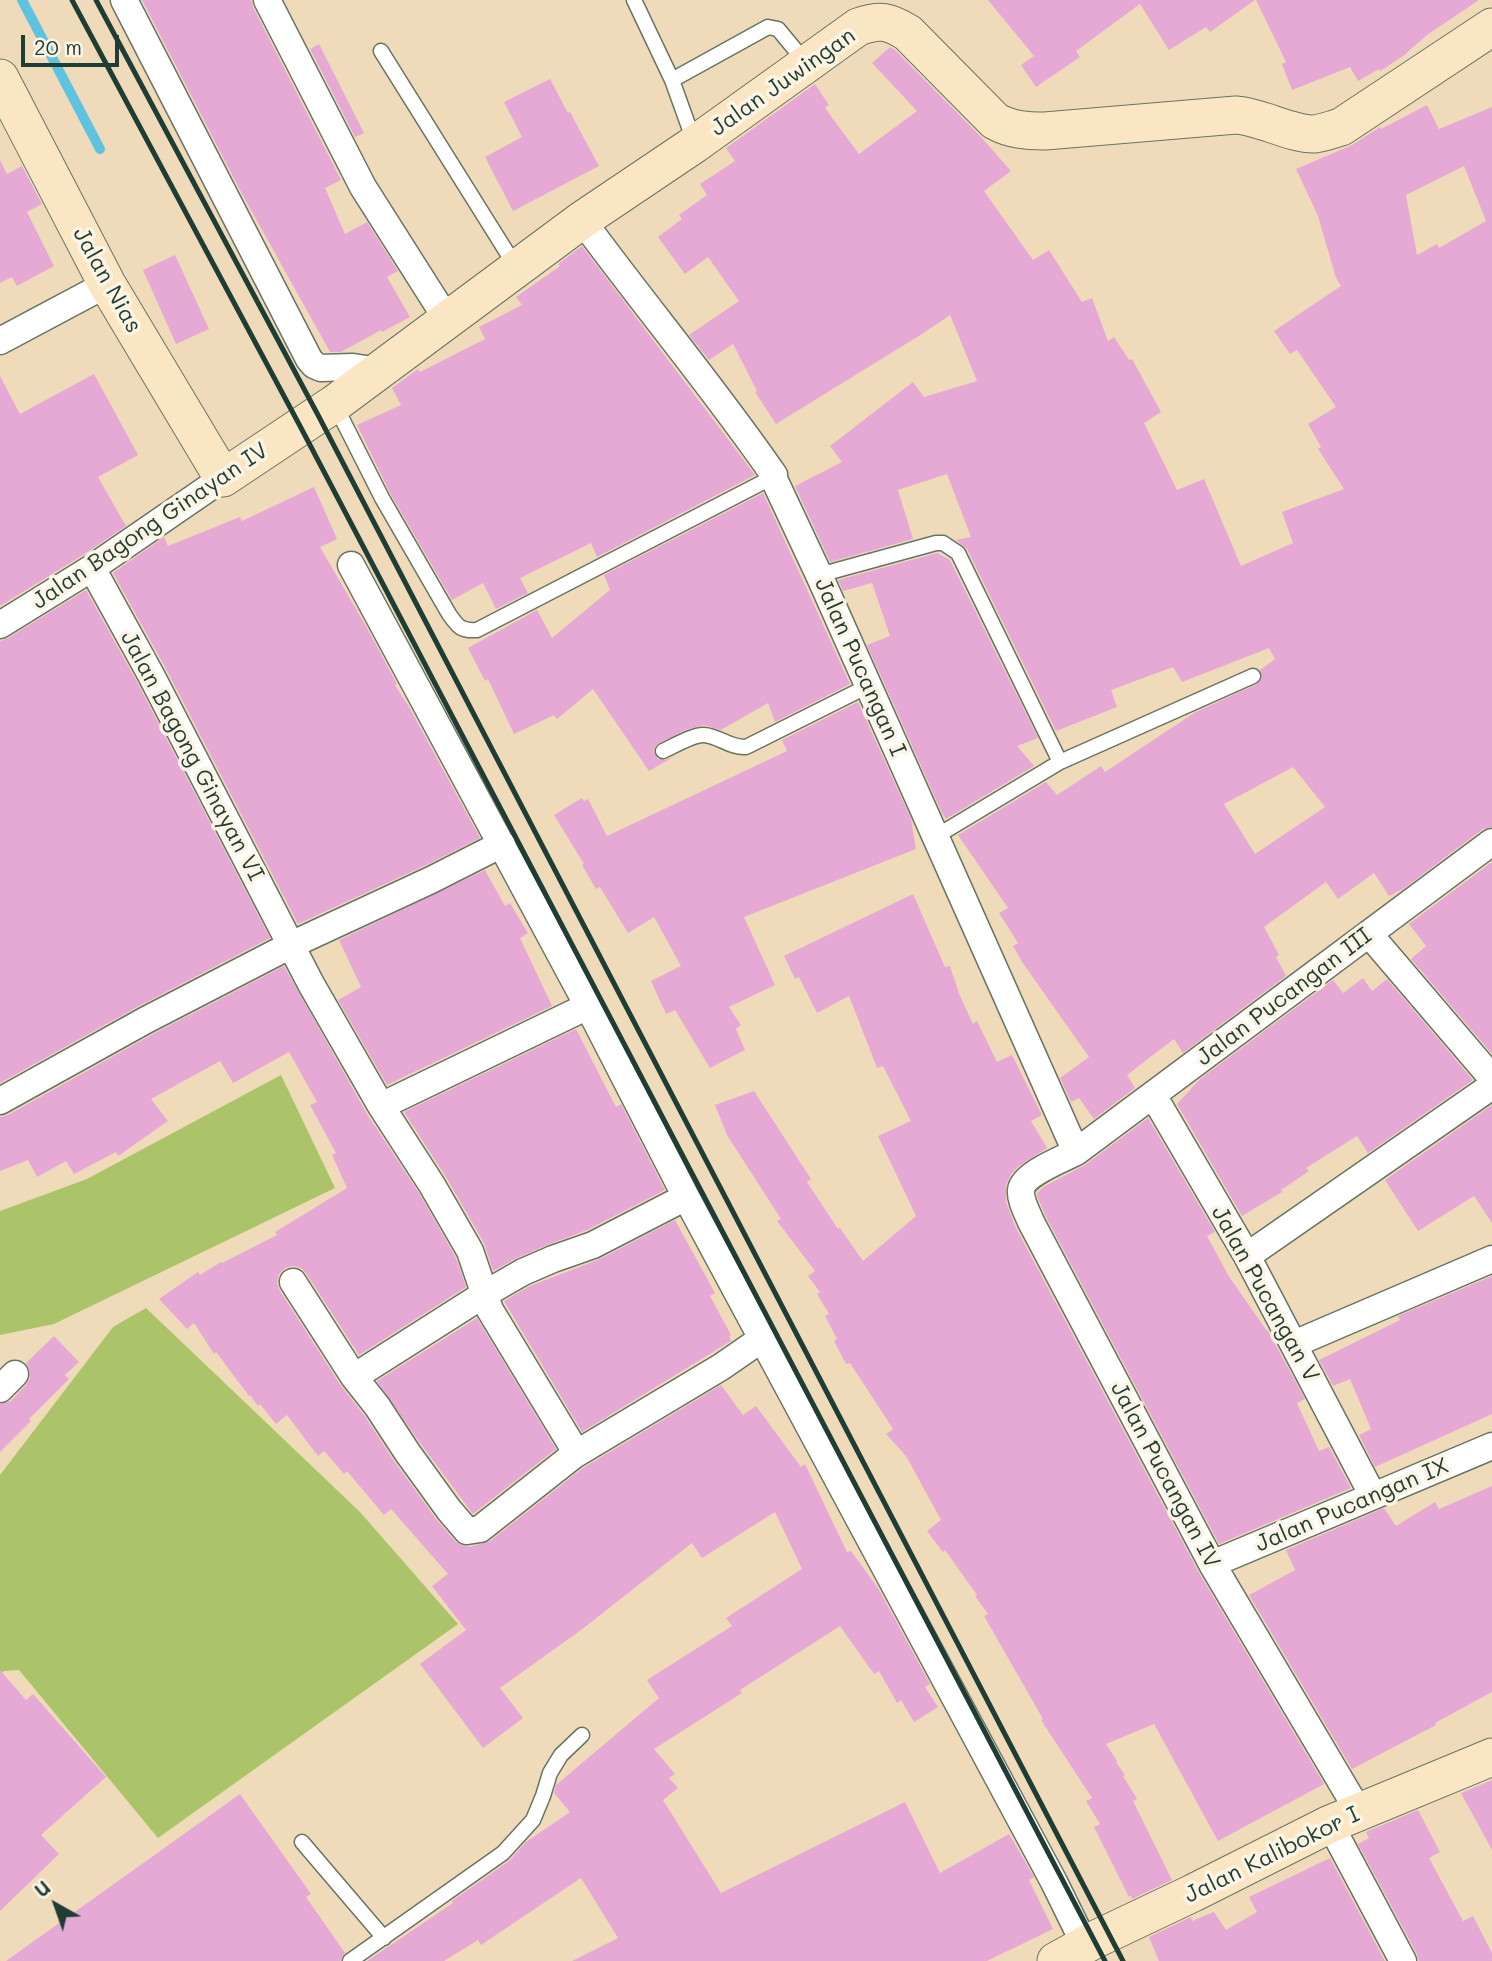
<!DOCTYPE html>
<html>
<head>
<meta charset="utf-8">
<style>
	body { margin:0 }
	#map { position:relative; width:1492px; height:1961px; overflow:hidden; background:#efdbba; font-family:Mali,sans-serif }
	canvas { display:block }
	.north { position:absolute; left:21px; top:1870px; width:70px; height:70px; -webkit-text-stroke:5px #fcf5e5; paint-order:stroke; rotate:320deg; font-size:19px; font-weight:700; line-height:28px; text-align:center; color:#1f3d34 }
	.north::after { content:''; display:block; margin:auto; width:24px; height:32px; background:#1f3d34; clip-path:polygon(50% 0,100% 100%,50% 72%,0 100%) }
	.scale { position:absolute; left:21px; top:35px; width:98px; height:32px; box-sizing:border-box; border:4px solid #1f3d34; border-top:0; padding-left:9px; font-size:21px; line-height:24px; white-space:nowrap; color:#1f3d34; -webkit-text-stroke:5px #fcf5e5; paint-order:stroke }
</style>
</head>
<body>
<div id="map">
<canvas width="1492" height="1961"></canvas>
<div class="north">U</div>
<div class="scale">20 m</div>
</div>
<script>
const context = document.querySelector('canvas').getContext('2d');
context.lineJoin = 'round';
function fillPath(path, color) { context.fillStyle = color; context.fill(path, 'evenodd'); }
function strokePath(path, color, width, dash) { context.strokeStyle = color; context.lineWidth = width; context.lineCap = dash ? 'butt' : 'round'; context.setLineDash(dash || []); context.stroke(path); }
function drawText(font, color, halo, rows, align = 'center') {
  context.font = font + ' Mali,sans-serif'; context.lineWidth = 7; context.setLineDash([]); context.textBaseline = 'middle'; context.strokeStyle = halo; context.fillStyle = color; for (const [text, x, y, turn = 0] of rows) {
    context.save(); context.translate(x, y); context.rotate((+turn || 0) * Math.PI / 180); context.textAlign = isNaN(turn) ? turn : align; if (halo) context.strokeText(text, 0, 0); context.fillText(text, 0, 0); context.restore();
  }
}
const green = new Path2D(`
	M281,1075l54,113 -281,136 -54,11v-124l87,-32z
	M146,1308l214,204 98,112 -300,214 -139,-168 -15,1 -4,3v-199l113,-148z`);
const stream = new Path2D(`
	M22,0l78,149`);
const building = new Path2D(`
	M142,0h109l2,7 88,173 -16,8 20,46 22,-12 31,49 -11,6 23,40 -28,15 -1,-2 -40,22h-11l-88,-158z
	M988,0h267l-45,32 -4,-5 -37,23 -29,-46 -64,47 4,6 -44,30 -15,-22 13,-9z
	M1256,0h223l-52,35 -24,21 -23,15 -1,-2 -21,12 -8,-14 -58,23 -10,-26 4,-2z
	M319,44l45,89 -9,4 -45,-88z
	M890,47l5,3 86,87 30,34 -27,20 49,69 16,-10 33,52 10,-4 16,43 6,-4 15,23 3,-1 29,53 -17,11 33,67 27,-11 37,87 52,-23 -11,-31 62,-23 -26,-40 3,-2 -13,-23 28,-17 -39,-57 -7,4 -16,-23 67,-45 -5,-8 -18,-62 -22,-47 56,-24 28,-18 1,2 46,-24 12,24 53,-22v720l-9,2 -80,60 -14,7 -15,-23 -36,26 -12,-17 -62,45 15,28 -3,2 10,19 -103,77 -9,-14 -47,36 8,13 -41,31 -15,-21 -8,4 -11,-24 29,-21 -67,-95 -9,-16 5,-3 -19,-30 9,-5 -50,-73 88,-53 11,13 44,-29 4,6 89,-59 63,-29 5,-6 -2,-8 15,-11 -6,-11 -87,34 -9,-15 -62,23 6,17 -61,24 -89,-182 -11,-9 15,-3 -24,-63 -49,16 15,49 -83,23 -35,-76 47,-24 -12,-16 83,-64 11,15 53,-16 -27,-66 -28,19 -146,90 -21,-32 2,-1 -24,-47 -24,16 -20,-25 50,-34 -31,-44 -23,17 -27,-37 24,-18 -3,-4 28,-20 -7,-11 35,-23 -9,-13 89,-64 14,21 -4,3 34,46 58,-43 -45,-48zM1464,166l22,55 -47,27 -2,-4 -20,11 -11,-60zM1293,767l32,40 -70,47 -31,-50z
	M550,79l18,34 2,-1 29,54 -86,45 -28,-54 37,-20 -18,-35z
	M0,160l7,14 15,-8 20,38 -15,8 27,54 -37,20 -5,-9 -12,6z
	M582,246l173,229 -158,82 -6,-14 -71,35 8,15 -32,16 -13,-26 -31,17 -62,-107 -33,-68 44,-20 -9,-17 26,-19 2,3 65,-33 -6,-12 43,-22 -6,-8 44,-31 -2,-2z
	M175,255l34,74 -33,15 -33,-74z
	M94,374l44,81 -40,22 28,49 -43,29 -83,51v-230l20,38z
	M314,487l23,52 -17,8 47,81 30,56 -2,1 14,22 71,131 -56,28 -126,58 -133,-257 -52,-94 51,-36 4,9 72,-29 2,4z
	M763,493l87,191 -75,38 -7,-19 -47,27 -18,-5 -18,5 -29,15 -3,6 5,8 8,1 11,-5 -28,16 -56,-82 -36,30 -3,-4 -40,19 -26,-55 -3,2 -17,-33 69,-38 15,28 58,-48 -6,-15z
	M937,553l13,7 88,178 -21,8 17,20 -88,53 -4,-6 -75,-168 23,-9 -18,-53 -29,8 -5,-11z
	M86,590l51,92 133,256 -131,68 -139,77v-442l8,-3z
	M858,702l53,117 5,30 -172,68 31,68 -46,22 12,18 -5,4 9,21 -35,18 -35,-58 -9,4 -15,-33 30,-15 -27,-49 -26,16 -28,-46 -4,2 -14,-24 2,-1 -30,-49 28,-17 2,3 4,-2 19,37 180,-85 -5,-11z
	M1492,862v192l-81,-95 15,-13 -17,-22z
	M485,870l20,36 5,-3 18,30 -8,5 32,68 -165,79 -49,-85 23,-13 -22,-47z
	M913,894l32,73 5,-1 10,30 13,28 4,-3 20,41 15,-7 30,60 -11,6 16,27 -28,18 -8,8 -5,11v17l10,26 182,343 126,213 -106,57 -64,-117 -48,20 11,17 -1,1 9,13 -2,1 14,23 -4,2 39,79 -40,19 -1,-4 -2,2 -35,-70 6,-3 -14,-23 6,-3 -51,-78 2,-1 -59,-103 4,-2 -13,-18 2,-1 -32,-45 -2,2 -16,-21 14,-11 -35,-64 -20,-22 7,-5 -43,-66 -4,1 -12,-23 3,-2 -12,-23 4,-2 -12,-20 3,-2 -12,-16 7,-5 -38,-50 4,-2 -54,-84 -12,-30 39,-14 57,88 -4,3 31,47 2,-1 23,33 53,-45 -38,-80 33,-15 -28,-55 -6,2 -28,-72 -32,17 -18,-36 -4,2 -11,-23z
	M284,966l83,148 52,79 37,65 10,29 -107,68 -53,-82 -5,-5 -8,-2 -8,2 -6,6 -2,9 3,8 61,95 23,29 30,46 42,58 19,22 6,4 8,2 21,-6 93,-73 138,-83 22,30 13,-9 45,61 4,-3 42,88 4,-1 27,37 52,96 -5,3 13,20 -24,15 -13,-22 -4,3 -18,-32 -5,3 -34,-48 -100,64 2,3 -88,56 21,25 -6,4 9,10 -15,12 58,93 184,-91 35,71 69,-39 25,43 -5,3 24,49 -66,32h-415l46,-23 -37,-60 -100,67 -3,-5 -34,21h-77l86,-58 -1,-2 57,-40 17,-19 44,-30 -16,-19 2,-8 103,-87 -12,-18 85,-54 -6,-8 76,-49 -27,-57 -73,46 -10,-15 -111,87 -81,58 23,30 -40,30 -63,-84 46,-34 -34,-44 16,-12 -57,-65 -7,6 -37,-44 -3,3 -20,-23 -6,5 -31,-41 -11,9 -16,-20 -2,2 -8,-11 -1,1 -33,-44 -2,2 -20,-31 -7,6 -28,-30 39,-27 2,3 21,-13 1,1 55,-28 -2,-3 72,-44 -15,-33 4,-2 -26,-48 7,-3 -28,-50 -56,31 -13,-22 -69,38 17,22 -50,35 -2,-4 -42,22 -8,-13 -29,16 -9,-17 -28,11v-54l8,-2 145,-81z
	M1363,978l9,13 15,-12 86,101 -105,73 -11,-17 -51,32 3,3 -28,19 1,2 -40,24 -65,-112 23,-25 133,-99 10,13z
	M576,1029l40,78 5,-3 44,86 -78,40 -40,15 -30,13 -24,13 -9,-28 -38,-66 -42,-65z
	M1492,1105v118l-18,-27 -56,35 -33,-51z
	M1148,1118l67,114 -8,4 21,39 39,56h1l37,68 -8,4 22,48 10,-4 22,41 -132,56 -174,-329 -8,-20v-2l8,-7 40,-21z
	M675,1220l40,73 -5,3 21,39 -2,1 2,5 -149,91 -78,-131 26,-15 70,-27z
	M1492,1276v138l-117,53 -16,-32 12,-6 -21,-50 -17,7 -14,-26 81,-40 -2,-4z
	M477,1318l79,131 -83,65 -53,-71 -43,-62z
	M54,1336l25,26 -14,13 4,4 -40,40 2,2 -31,31v-48l11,-3 15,-16 4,-6v-8l-4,-8z
	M1492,1486v206l-57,31 1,2 -84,44 -103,-174 46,-25 -9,-20 98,-42 12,18 39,-24 4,7z
	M0,1670l26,30 7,-6 73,83 -65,58 18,19 -59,57z
	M1492,1780v70l-31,-57z
	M240,1794l71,100 -5,3 39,56 -5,8h-334z
	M1418,1810l22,42 -11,6 34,63 10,-5 19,37v8h-73l-2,-7 -59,-110 11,-6 -3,-6z
	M1330,1858l55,103h-226l-10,-24 42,-20 1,4 22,-9 12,18 31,-18 -8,-15z`);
const lane = new Path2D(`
	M634,0l38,80 23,64
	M381,51l135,216
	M672,80l96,-53 10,2 29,35
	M335,405l47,93 67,116c9,13 12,17 28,16l296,-153
	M819,575l117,-32h7l15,10 102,209
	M663,751c9,-4 31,-17 41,-16 15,1 26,13 42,12l122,-61
	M935,837l125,-75 193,-86
	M302,1842l82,96
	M350,1961l153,-108 30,-33 10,-24 7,-23 11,-18 21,-20`);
const street = new Path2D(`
	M124,0l185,359 5,6 7,3 32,-1 26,4
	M267,0l96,187 85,134
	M582,220c63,86 132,168 192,255l-1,2 46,98 257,577
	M0,341l107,-57
	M351,565l237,441 98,191 368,685 31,63
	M92,568l59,107 160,309 70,122 51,79 38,66 20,59 81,134 3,11
	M0,625l92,-57 131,-90
	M1369,934l123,144
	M1153,1095l94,161 126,240
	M0,1101l146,-81 145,-75 140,-65 71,-36
	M381,1106l207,-100
	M1247,1256l245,-170
	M293,1282l61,95 23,29 30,46 42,58 18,21 13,-2 94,-74 147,-88 42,-29
	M1294,1344l198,-85
	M354,1377l129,-82 40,-23 30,-13 40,-14 93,-48
	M0,1389l15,-15
	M1212,1564l280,-118
	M1359,1812l-147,-248 -181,-342c-4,-10 -11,-22 -10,-32 2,-16 42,-31 55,-38l416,-310
	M1330,1824l73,137`);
const secondary = new Path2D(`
	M0,78l107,206 116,194 111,-74 248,-184 113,-76 163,-117c22,-8 31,-6 50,6l87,88c16,9 32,10 50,10l191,-16c26,2 54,19 78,19 9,-1 19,-5 27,-7l151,-100
	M1056,1961l38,-21 99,-47 137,-69 162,-67`);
const rail = new Path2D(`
	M72,0l228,426 805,1535
	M96,0l222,415 805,1546`);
const streetNames = [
	["Jalan Juwingan",783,82,-35],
	["Jalan Nias",107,280,61],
	["Jalan Bagong Ginayan IV",150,526,-34],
	["Jalan Pucangan I",860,667,66],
	["Jalan Bagong Ginayan VI",192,756,62],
	["Jalan Pucangan III",1284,997,-37],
	["Jalan Pucangan V",1265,1294,61],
	["Jalan Pucangan IV",1165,1475,62],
	["Jalan Pucangan IX",1352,1505,-23],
	["Jalan Kalibokor I",1272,1855,-26]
];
fillPath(green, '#acc469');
strokePath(stream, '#5fc2de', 10);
fillPath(building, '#e6a9d5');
strokePath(lane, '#687463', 17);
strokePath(street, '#687463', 29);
strokePath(secondary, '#687463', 39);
strokePath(lane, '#fff', 14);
strokePath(street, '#fff', 26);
strokePath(secondary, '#fbe6c4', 37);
strokePath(rail, '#1f3d34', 5);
drawText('23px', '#1f3d34', '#fcf5e5', streetNames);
</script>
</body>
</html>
